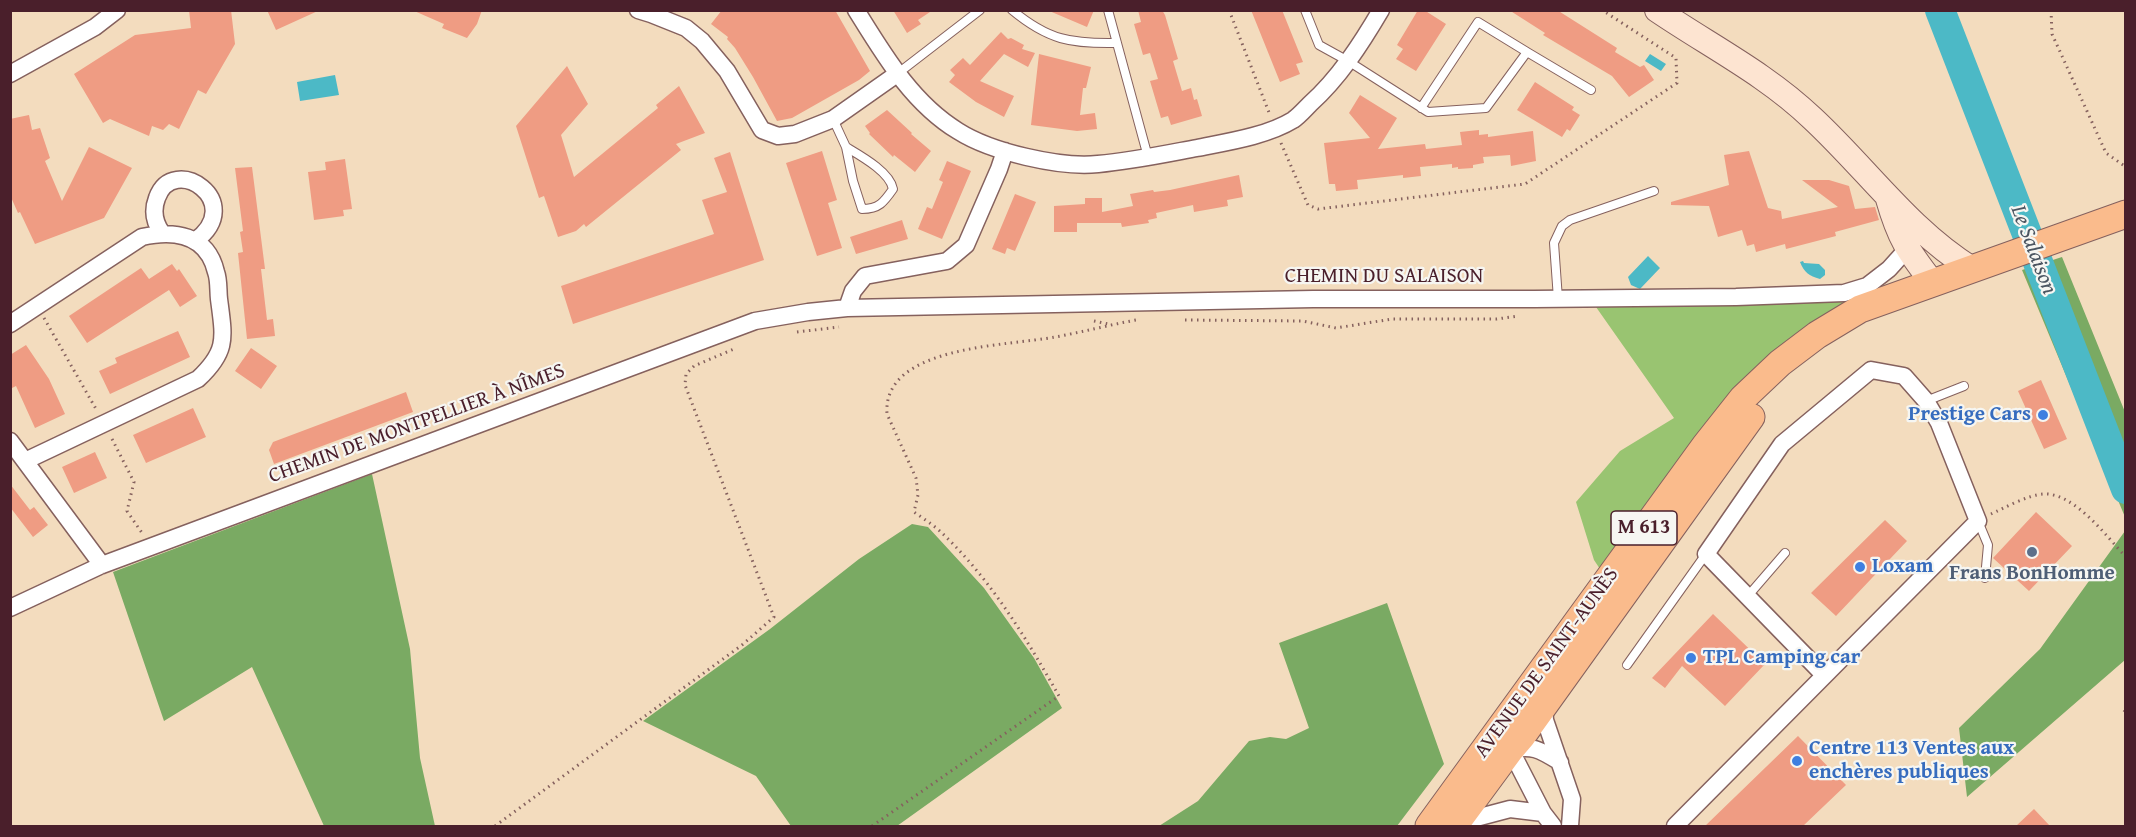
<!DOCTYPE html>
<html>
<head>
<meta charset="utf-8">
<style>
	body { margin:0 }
	#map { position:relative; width:2136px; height:837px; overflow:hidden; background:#f3dcbe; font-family:"Gentium Book Plus",serif }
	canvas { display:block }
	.frame { position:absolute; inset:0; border:12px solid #4a1f2b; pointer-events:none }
</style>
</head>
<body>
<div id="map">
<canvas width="2136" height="837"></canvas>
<div class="frame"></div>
</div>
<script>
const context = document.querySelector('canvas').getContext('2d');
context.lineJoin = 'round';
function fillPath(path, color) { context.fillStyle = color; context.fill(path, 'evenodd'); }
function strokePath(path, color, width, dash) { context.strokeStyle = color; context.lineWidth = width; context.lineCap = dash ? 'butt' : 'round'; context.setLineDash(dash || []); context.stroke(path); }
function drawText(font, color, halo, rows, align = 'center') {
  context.font = font + ' "Gentium Book Plus",serif'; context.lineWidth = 4.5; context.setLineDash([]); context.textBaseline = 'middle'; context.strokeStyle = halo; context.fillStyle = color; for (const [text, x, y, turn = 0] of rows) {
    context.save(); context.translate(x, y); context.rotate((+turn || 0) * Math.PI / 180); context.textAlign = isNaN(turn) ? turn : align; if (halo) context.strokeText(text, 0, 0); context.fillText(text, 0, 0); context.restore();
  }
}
const green = new Path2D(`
	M1856,300l-78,56 -176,216 -8,-12 -18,-58 44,-51 54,-33 -78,-111z`);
const forest = new Path2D(`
	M2062,257l63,155v105l-103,-247z
	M372,474l38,175 10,109 15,68h-111l-72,-159 -88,54 -51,-149z
	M912,524l16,3 56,61 50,70 28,50 -165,118h-106l-35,-50 -113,-55 127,-92 89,-70z
	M2125,531v129l-158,137 -8,-69 81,-79z
	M1387,603l57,161 -47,62h-238l39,-25 51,-60 21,-4 16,2 23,-11 -30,-85z`);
const water = new Path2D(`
	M1650,54l16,10 -5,7 -16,-10z
	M335,75l4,20 -39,6 -3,-19z
	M1648,256l12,12 -20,21 -9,-4 -3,-8z
	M1803,261l1,2 15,1 6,6v5l-5,4c-11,-3 -16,-7 -20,-17z`);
const river = new Path2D(`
	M1940,10l186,479`);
const building = new Path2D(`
	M189,10h42l4,34 -29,50 -8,-4 -19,39 -10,-5 -6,6 -11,-4 -3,10 -39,-17 -7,4 -29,-49 61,-39 56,-7z
	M267,10h53l-44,20z
	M412,10h70l-5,14 -10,14 -25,-10 2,-4z
	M722,10h113l35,61 -11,9 -67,38 -15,3 -24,-44 -18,-29 -8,-9 1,-2 -17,-13z
	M893,10h40l-15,10 3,4 -14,9z
	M1047,10h47l-7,17z
	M1138,10h24l3,5 13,44 -5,2 9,30 9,-3 3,12 3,-1 5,17 -31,9 -3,-9 -7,2 -11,-37 8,-2 -8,-26 -7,2 -9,-31 7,-2z
	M1251,10h31l21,52 -7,2 4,10 -20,8z
	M1418,10h6l22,14 -30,47 -20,-12 7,-10 -6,-4z
	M1509,10h48l60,38 -2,4 25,15 4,-2 10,15 -25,17 -17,-21 -69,-41 2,-2z
	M1001,32l7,7 3,-1 13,7 -2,4 13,4 -7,14 -24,-13 -24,27 34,15 -10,21 -28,-15 -27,-20 6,-7 -5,-5 13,-12 7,7z
	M1039,54l52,13 -5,21h-3l-3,27 15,-2 2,16 -20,2 -46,-6z
	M567,66l21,38 -27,31 13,42 84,-69 -2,-3 23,-19 26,47 -29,11 5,6 -95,77 -2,-3 -8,7 -18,6 -14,-41 -5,2 -23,-72z
	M1535,82l39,25 -2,3 8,5 -10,16 -3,-2 -5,8 -45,-27z
	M1360,95l37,23 -19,31 47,-5 1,5 36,-4 -2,-13 9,-1 10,-1v5l9,-1v3l45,-6 3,30 -25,5 -1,-11 -27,2 1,6 -11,2v3l-15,1v-2l-6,1v-4l-32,3 1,9 -18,2v-3l-46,5 1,9 -22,2 -1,-7h-6l-5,-41 46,-5 -21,-25z
	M887,110l25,23 -1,1 20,17 -16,21 -21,-17 -1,2 -24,-23 1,-1 -5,-7z
	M29,115l3,15 8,-2 10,30 -5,3 17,40 27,-54 43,21 -28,50 -69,26 -15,-32 -2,1 -8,-18v-76z
	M822,151l15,49 -9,3 14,45 -25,8 -31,-93z
	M1749,151l19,57 13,3 1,8 56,-12 -36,-27h27l20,6 6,23 20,-2 4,13 -44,12 1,4 -50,13 -1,-5 -29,8 -2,-8 -7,2 -5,-16 -24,7 -9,-31 -38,-1v-3l58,-17 -5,-30z
	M730,152l34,108 -191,64 -12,-38 153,-52 -12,-34 25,-8 -13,-34z
	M345,159l7,50 -9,1 1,6 -30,4 -6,-48 18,-2 -1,-8z
	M947,161l24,10 -29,68 -24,-10 9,-22 5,2 11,-27 -4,-2z
	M252,167l13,102h-4l6,51 6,-1 2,17 -28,3 -9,-86 5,-1 -3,-20 3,-1 -8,-63z
	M1239,175l4,22 -16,3 1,6 -34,6 -1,-7 -37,8 1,5 -9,2 1,3 -27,4 -1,-4h-44v9h-23v-26l31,-2v-6h17v14l31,-6 -3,-12 23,-4 1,2 16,-2z
	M1015,194l21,8 -21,49 -8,-3 -2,6 -13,-5z
	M902,220l6,19 -52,15 -6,-17z
	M172,264l5,7 2,-2 18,27 -17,11 -11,-17 -82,53 -18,-27 72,-48 8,11z
	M178,331l12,26 -80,37 -11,-23 18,-8 -2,-5z
	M26,345l23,34 16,35 -30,14 -19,-42 -6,3v-34z
	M251,348l26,18 -16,23 -26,-18z
	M2041,380l26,59 -23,10 -26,-58z
	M406,392l7,20 -139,52 -5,-14 4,-8z
	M193,408l13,29 -60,26 -13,-28z
	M95,452l12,26 -33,15 -12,-26z
	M10,484l20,26 4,-3 14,18 -15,12 -23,-30z
	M2036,512l36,34 -43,45 -36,-33z
	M1885,520l22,21 -71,75 -25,-23z
	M1713,614l52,50 -40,42 -43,-40 -17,22 -13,-10z
	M1798,736l48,49 -43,41h-98z
	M2034,809l16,17h-34z`);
const path = new Path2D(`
	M1229,10l41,105
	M2051,10l1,24 54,119 20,14
	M1281,143l27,62 10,4 207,-25 152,-101 -1,-25 -74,-48
	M44,318l52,91
	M1185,320l118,1 33,7 56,-9h105l21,-3
	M1094,321l14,3
	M797,332l42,-5
	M112,439l22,43 -7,29 15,22
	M1991,514c13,-6 37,-19 52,-20 31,-2 63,42 83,63
	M2124,712l2,-3
	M495,826l247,-181 32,-28 -89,-232 1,-11 8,-8 40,-17
	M872,826l187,-130c-33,-58 -67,-115 -116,-162 -8,-8 -19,-15 -29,-22l4,-17 -2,-17 -29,-64c-5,-69 122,-68 168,-77 28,-5 54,-12 81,-17`);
const lane = new Path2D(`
	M1012,10c36,30 59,34 105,33
	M1108,10l40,147
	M1305,10l14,35 29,16 80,51 58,-4 41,-56 -49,-30 -57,86
	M1527,52l64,38
	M897,74l83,-64
	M833,119l13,28 7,34 9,28c17,0 22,-7 31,-20 -3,-17 -32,-33 -47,-42
	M1558,299l-4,-56 8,-17 8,-6 84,-29
	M1926,401l38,-15
	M1978,521l10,24 -3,33
	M1747,597l38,-44
	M1627,665l79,-111`);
const street = new Path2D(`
	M638,10l13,4 35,14 16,13 25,30 35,59 16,6 17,-2 38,-15 64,-45
	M856,10c28,45 56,93 102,121 33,21 102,37 140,33 34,-3 67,-10 99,-16 30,-6 70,-12 96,-28 6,-4 12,-11 17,-16 29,-26 51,-60 71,-94
	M10,74l85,-47 22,-17
	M162,233c-8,-11 -10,-22 -5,-35 16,-46 91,4 38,43
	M847,308l6,-17 12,-15 82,-15 19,-16 33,-76 6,-18
	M10,324l132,-87c32,-7 65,-3 74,35 3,8 2,18 3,27 5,39 9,52 -21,80l-173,82
	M10,441l92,124
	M10,608l92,-43 653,-244 53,-9 39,-4 466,-9h221l202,-2 108,-4 23,-7 22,-17 18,-20
	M1544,706l1,14 27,79 -2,27
	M1507,743l36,70 10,13
	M1508,750c25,-5 31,-1 52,12
	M1457,823l53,-14 33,4
	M1675,826l303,-305 -39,-98 -13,-22 -22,-25 -33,-6 -89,74 -76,110 118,121`);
const secondary = new Path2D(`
	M1657,10c53,36 109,64 155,108 54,50 97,112 160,151
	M1888,199c11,39 20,52 44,83`);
const primary = new Path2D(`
	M1429,826l276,-380 38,-48 37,-35 37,-28 43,-26 266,-95
	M1454,826l56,-76 12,-14 229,-319`);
const markers = [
	[2043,415,6,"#3f7fe0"],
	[2032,552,6,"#5c6f8a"],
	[1860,567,6,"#3f7fe0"],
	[1691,658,6,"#3f7fe0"],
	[1797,761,6,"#3f7fe0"]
];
const shields = [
	[1644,528,66]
];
const shieldNames = [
	["M 613",1644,528]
];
const streetNames = [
	["CHEMIN DU SALAISON",1384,277],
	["CHEMIN DE MONTPELLIER À NÎMES",417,424,-20],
	["AVENUE DE SAINT-AUNÈS",1547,663,-54]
];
const shopNames = [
	["Prestige Cars",2031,415,"right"],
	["Loxam",1872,567],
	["TPL Camping car",1703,658],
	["Centre 113 Ventes aux",1809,749],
	["enchères publiques",1809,773]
];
const serviceNames = [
	["Frans BonHomme",2032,574]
];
const waterNames = [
	["Le Salaison",2033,250,69]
];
fillPath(green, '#99c471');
fillPath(forest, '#7aaa63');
fillPath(water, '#4cb9c6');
strokePath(river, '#4cb9c6', 30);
fillPath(building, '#ef9c83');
strokePath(lane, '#85615e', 10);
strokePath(street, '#85615e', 19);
strokePath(secondary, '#85615e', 26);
strokePath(primary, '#85615e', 29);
strokePath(path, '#85615e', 3, [1.5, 4.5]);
strokePath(lane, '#fff', 8);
strokePath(street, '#fff', 16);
strokePath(secondary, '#fde4d1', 24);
strokePath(primary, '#fabb8c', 27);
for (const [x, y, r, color] of markers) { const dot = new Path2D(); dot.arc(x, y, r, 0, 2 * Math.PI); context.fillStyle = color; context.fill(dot); strokePath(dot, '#f6f6f2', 2); }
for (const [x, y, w] of shields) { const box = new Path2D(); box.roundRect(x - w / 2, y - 17, w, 34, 4.5); context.fillStyle = '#f6f6f2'; context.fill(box); strokePath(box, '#4a1f2b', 1.5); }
drawText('bold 20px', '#4a1f2b', null, shieldNames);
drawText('21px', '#4a1f2b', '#f6f6f2', streetNames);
drawText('bold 21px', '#366cbe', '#f6f6f2', shopNames, 'left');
drawText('bold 21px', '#4e5e75', '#f6f6f2', serviceNames);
drawText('italic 22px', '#4b5561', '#f6f6f2', waterNames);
</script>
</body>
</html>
